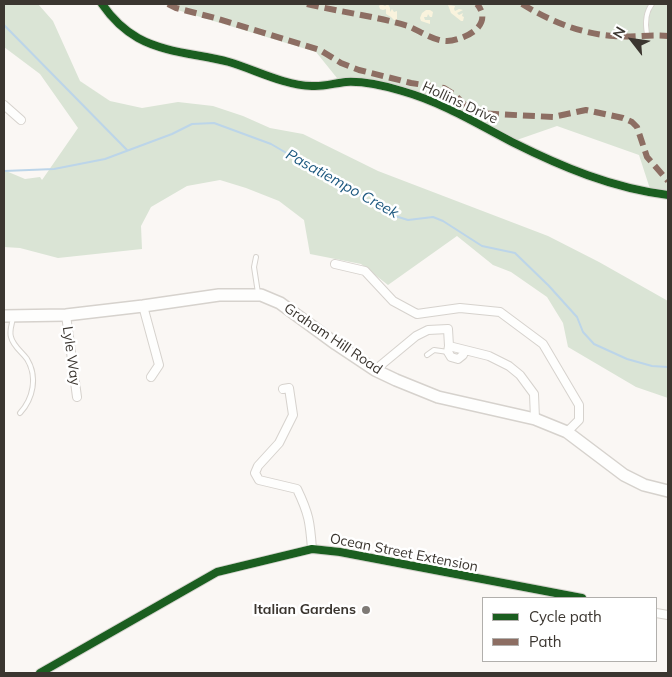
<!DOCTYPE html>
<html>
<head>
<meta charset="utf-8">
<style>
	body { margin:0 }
	#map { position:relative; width:672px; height:677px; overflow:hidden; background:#faf7f4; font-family:Mulish,sans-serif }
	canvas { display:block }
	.frame { position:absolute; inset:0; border:5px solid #3b3630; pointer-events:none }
	.legend { position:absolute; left:482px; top:597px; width:175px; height:65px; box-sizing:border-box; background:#fff; border:1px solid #b1afac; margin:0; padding:6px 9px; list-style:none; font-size:15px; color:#3b3630 }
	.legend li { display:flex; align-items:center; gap:10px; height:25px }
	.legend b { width:25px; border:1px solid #b1afac }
	.north { position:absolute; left:607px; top:15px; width:50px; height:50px; -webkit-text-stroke:4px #fff; paint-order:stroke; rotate:300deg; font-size:14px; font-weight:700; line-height:20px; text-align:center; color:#3b3630 }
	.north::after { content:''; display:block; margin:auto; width:18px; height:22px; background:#3b3630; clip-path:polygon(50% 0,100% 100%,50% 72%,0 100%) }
</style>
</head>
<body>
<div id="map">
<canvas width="672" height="677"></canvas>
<div class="frame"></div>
<ul class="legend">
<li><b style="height:6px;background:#1b5e20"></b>Cycle path</li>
<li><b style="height:6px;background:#8d6e63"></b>Path</li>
</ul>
<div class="north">N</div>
</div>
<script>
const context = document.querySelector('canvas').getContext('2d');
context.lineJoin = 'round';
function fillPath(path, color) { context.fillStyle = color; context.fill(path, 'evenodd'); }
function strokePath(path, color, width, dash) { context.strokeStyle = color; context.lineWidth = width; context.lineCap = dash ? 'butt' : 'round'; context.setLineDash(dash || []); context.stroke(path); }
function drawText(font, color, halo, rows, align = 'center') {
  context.font = font + ' Mulish,sans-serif'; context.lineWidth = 5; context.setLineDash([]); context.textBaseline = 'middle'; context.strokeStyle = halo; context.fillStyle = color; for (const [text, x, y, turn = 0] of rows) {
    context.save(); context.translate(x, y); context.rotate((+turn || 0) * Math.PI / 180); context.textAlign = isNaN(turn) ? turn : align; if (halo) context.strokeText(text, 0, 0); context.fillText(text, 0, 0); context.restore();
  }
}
const green = new Path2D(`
	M4,4h34l15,17 27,60 30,20 32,7 36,-6 35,4 30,10 27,12 33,6 75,37 170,65 51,26 69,39v97l-32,-11 -68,-40 -5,-24 -16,-26 -36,-25 -18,-7 -36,-29 -69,49 -27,-21 -51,-10 -6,-34 -25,-19 -33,-13 -26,-8 -33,6 -36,21 -10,19 1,23 -84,9 -38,-10 -16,-1v-75l2,-1 19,8 15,-2 2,3 36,-52 -38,-54 -36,-27z
	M164,4h504v190l-17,-2 -12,-37 -82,-29 -46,16 -98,-49 -72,-10 -25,-31 -142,-43z`);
const sand = new Path2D(`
	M381,4l4,2 3,-2 2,4v4l2,-3 2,3 3,-1v9h-3l-3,-3 -5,-3v-5l-3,1 -3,-1 -1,-3z
	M448,5l7,1 -1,3 1,2 4,-2 4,1 -6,3 2,2 4,-2 -1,3 2,1 -1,4h-2l-10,-8z
	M426,10h4l3,2 -1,5h-2l-2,-3 -1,3h-3l1,3h5v4l-9,-3 -1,-3 2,-5z`);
const stream = new Path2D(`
	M4,25l123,125
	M4,171l50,-2 51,-10 67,-25 20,-10 22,-1 57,21 124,72 13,4 25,-3 10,4 39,25 33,7 34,33 28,31 6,15 11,12 33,15 25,7 16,1`);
const lane = new Path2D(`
	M647,34c-2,-11 -2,-21 5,-30
	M256,257l-2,10 4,26
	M13,318c-1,6 -4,13 -2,19 2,9 11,15 16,22 11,18 6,40 -7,54
	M427,355l7,-5 14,2`);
const street = new Path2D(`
	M102,4c9,13 22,26 36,34 27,15 61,16 91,24 27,8 54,23 83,24 11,1 23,-3 34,-4 17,-1 39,4 56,9 39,11 74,32 110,51 50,25 100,46 156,53
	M4,105l17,15
	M335,264l30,7 28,30 24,13 43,-6 40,4 43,32 36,61v15l-12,12
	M143,306l16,59 -8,12
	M66,315l11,82
	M449,346l-1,6 3,5 7,2 5,-4 1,-5
	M375,370l41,-34 12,-6 20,-1 1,17 40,10 20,10 11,9 14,19 1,25
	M283,389l6,-1 4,27 -14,28 -21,23 -3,7 4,7 38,9c12,25 13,33 15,60
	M656,613l12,2
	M40,673l177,-101 95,-23 28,3 242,46`);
const secondary = new Path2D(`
	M4,316l62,-1 77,-9 76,-11h42l19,8 56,41 39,26 21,10 42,17 97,22 32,13 57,43 20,10 24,6`);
const quiet = new Path2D(`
	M168,4l8,4 39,10 105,32 21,13 18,7 52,13 33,5 11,7 16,16 5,2 77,4 33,-7 37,8 9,4 5,5 10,30 21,24
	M307,4c33,8 68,12 101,22 12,5 26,15 39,15 3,0 8,-1 11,-2 17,-5 33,-18 19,-35
	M522,4c28,17 59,30 92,32 18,2 36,-2 54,0`);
const cycleway = new Path2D(`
	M102,4c9,13 22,26 36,34 27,15 61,16 91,24 27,8 54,23 83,24 11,1 23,-3 34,-4 17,-1 39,4 56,9 39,11 74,32 110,51 50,25 100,46 156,53
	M40,673l177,-101 95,-23 28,3 242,46`);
const markers = [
	[366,610,5,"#7e7a75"]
];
const streetNames = [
	["Hollins Drive",460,103,25],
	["Graham Hill Road",333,339,34],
	["Lyle Way",71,356,82],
	["Ocean Street Extension",404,553,11]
];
const poiNames = [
	["Italian Gardens",356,610]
];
const waterNames = [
	["Pasatiempo Creek",342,184,29]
];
fillPath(green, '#dae4d5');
fillPath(sand, '#f9f3dd');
strokePath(stream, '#bcd5e9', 2);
strokePath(lane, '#d6d2cd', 6);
strokePath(street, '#d6d2cd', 10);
strokePath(secondary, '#d6d2cd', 14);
strokePath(lane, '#fefefd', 4);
strokePath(street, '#fefefd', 8);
strokePath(secondary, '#fefefd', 11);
strokePath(quiet, '#8d6e63', 6, [12, 6]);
strokePath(cycleway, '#1b5e20', 8);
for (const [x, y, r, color] of markers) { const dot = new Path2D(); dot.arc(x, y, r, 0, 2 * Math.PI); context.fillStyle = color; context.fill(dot); strokePath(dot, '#fff', 2); }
drawText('14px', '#3b3630', '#fff', streetNames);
drawText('bold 14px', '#3b3630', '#fff', poiNames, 'right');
drawText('italic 15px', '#1d587f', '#fff', waterNames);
</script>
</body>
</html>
